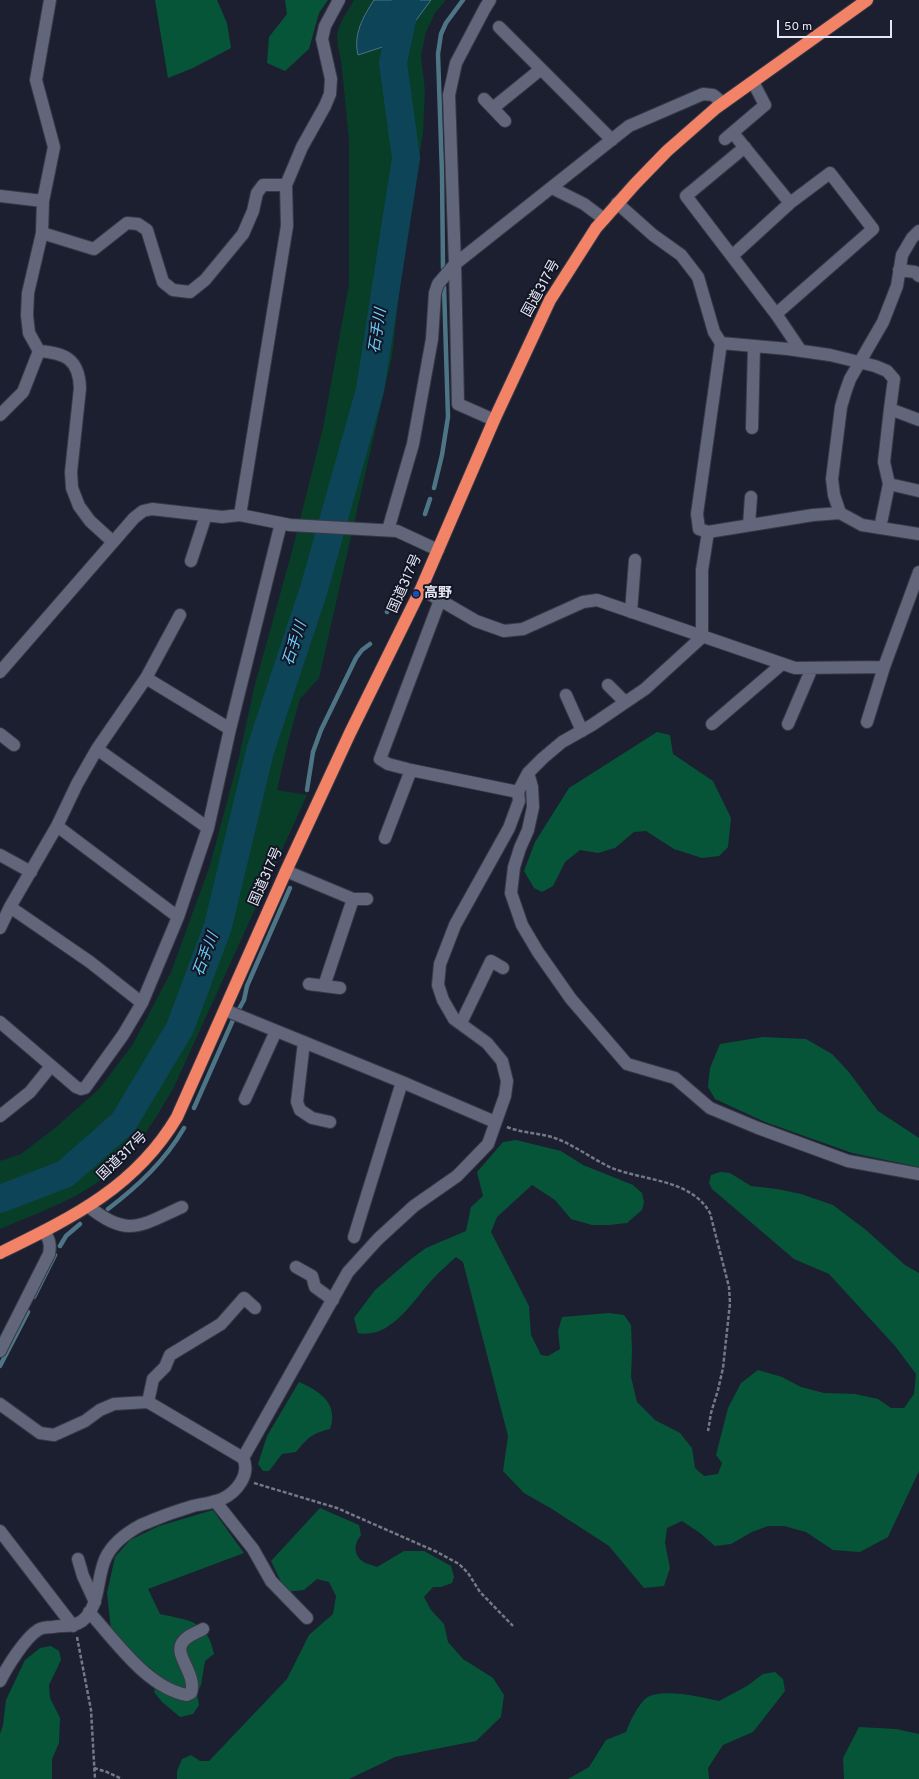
<!DOCTYPE html>
<html>
<head>
<meta charset="utf-8">
<style>
	body { margin:0 }
	#map { position:relative; width:919px; height:1779px; overflow:hidden; background:#1c1f2f; font-family:Overpass,sans-serif }
	canvas { display:block }
	.scale { position:absolute; left:777px; top:20px; width:115px; height:18px; box-sizing:border-box; border:2px solid #e5e8f3; border-top:0; padding-left:5px; font-size:12px; line-height:14px; white-space:nowrap; color:#e5e8f3; -webkit-text-stroke:3px #131525; paint-order:stroke }
</style>
</head>
<body>
<div id="map">
<canvas width="919" height="1779"></canvas>
<div class="scale">50 m</div>
</div>
<script>
const context = document.querySelector('canvas').getContext('2d');
context.lineJoin = 'round';
function fillPath(path, color) { context.fillStyle = color; context.fill(path, 'evenodd'); }
function strokePath(path, color, width, dash) { context.strokeStyle = color; context.lineWidth = width; context.lineCap = dash ? 'butt' : 'round'; context.setLineDash(dash || []); context.stroke(path); }
function drawText(font, color, halo, rows, align = 'center') {
  context.font = font + ' Overpass,"Noto Sans JP",sans-serif'; context.lineWidth = 4; context.setLineDash([]); context.textBaseline = 'middle'; context.strokeStyle = halo; context.fillStyle = color; for (const [text, x, y, turn = 0] of rows) {
    context.save(); context.translate(x, y); context.rotate((+turn || 0) * Math.PI / 180); context.textAlign = isNaN(turn) ? turn : align; if (halo) context.strokeText(text, 0, 0); context.fillText(text, 0, 0); context.restore();
  }
}
const green = new Path2D(`
	M354,0h20c-10,16 -22,35 -16,55l49,-16 7,-16 17,-23h15l-11,13 -9,19 -5,23 4,36 -2,42 -21,134 -10,89 -73,322 -19,21 -12,43 -11,48 30,5 -133,292c-19,33 -38,65 -68,89 -30,24 -71,38 -106,53v-68l21,-7 34,-26 44,-39 34,-45 38,-72 39,-107 29,-108 15,-69 37,-133 32,-127 26,-144v-145l-8,-79 -3,-13 -1,-14 5,-13z`);
const forest = new Path2D(`
	M155,0h62l10,23 4,25 -38,20 -25,10z
	M285,0h43l-9,13 -10,36 -24,22 -18,-8 2,-26 18,-23z
	M657,732l13,3 3,19 40,27 18,37 -3,29 -9,9 -17,2 -28,-9 -28,-18 -12,1 -19,16 -17,5 -18,-3 -15,12 -12,24 -11,6 -8,-4 -10,-17 11,-29 34,-54z
	M763,1037l43,2 26,15 16,17 30,40 41,27v29l-67,-14 -87,-31 -50,-23 -7,-12 2,-19 10,-24z
	M516,1140l45,11 22,14 50,20 9,8 2,9 -2,8 -15,13 -18,2h-17l-21,-6 -16,-19 -23,-15 -35,32 -6,15 38,74 2,29 10,20 7,1 12,-7 -2,-18 4,-14 47,-4 15,2 7,10 1,26 -1,26 6,25 18,18 25,13 12,15 3,20 9,8 14,-2 4,-11 -6,-8 12,-47 13,-25 17,-13 24,7 19,10 23,6 31,1 23,5 13,9h13l10,-14 2,-20 -21,-28 -66,-72 -35,-15 -82,-70 -3,-6 2,-8 9,-3 10,1 21,13 26,3 24,5 32,11 33,25 39,35 14,8v198l-31,66 -28,15 -27,-2 -27,-18 -22,-6h-16l-16,6 -21,12 -16,2 -15,-13 -18,-12 -15,7 -2,15 5,25 -6,18 -20,2 -35,-42 -57,-37 -28,-16 -21,-22 5,-35 -45,-174 -7,-5c-9,8 -17,15 -25,24 -19,21 -40,58 -73,52l-4,-15 21,-28 36,-31 15,-11 40,-17 5,-24 12,-11 -6,-24 26,-30z
	M299,1382c21,9 40,22 31,47 -17,4 -23,9 -34,23l-14,2 -13,17h-6l-5,-7 9,-28z
	M320,1508l39,17 2,10c-7,8 -8,19 1,26 4,3 11,4 15,6l27,-16h20l27,15 3,11 -2,6 -11,4h-8l-9,10 7,13 13,14 4,18 15,17 30,19 11,17 -3,22 -25,24 -81,16 -46,22h-172v-8l5,-12 9,-4 9,6h9l78,-82 22,-44 24,-21 3,-18 -7,-14 -12,-3 -13,11 -18,2 -15,-31z
	M213,1510l31,43 -96,36 12,25c31,7 47,6 54,40l-9,7 -4,24 -4,9 2,11 -6,9 -13,3 -18,-15 -8,-10 2,-10 -2,-11 -22,-17 -21,-25 -4,-36 8,-36 15,-17 29,-14z
	M51,1646l8,5 2,9 -12,25 1,13 10,20 -1,25 -7,16v20h-52v-45l3,-9 3,-25 19,-40 15,-12z
	M775,1672l8,7 2,12 -32,41 -30,13 -15,23 1,11h-141l21,-12 17,-27 20,-8c4,-11 11,-25 19,-33 14,-12 57,-2 74,2l28,-15 16,-12z
	M859,1727l37,2 23,5v45h-75l-1,-21z`);
const water = new Path2D(`
	M374,0h57l-17,23 -7,16 -49,16c-5,-21 5,-38 16,-55z`);
const stream = new Path2D(`
	M443,268l-1,-94 -4,-120 3,-20 5,-11 17,-23
	M434,488l8,-33 6,-38 -4,-131
	M425,514l5,-15
	M387,612l19,-42
	M307,790l6,-38 8,-22 35,-72 6,-8 8,-6
	M239,1009l5,-9 3,-14 43,-98
	M194,1108l39,-88
	M108,1209c30,-23 57,-48 76,-81
	M60,1246l6,-10 14,-12
	M34,1297l21,-42
	M0,1366l28,-54`);
const river = new Path2D(`
	M0,1199l65,-25 58,-51 57,-95 38,-102 42,-175 54,-162 56,-199 36,-232 -13,-95 13,-63`);
const path = new Path2D(`
	M507,1127c15,6 31,6 45,10 21,7 40,22 60,31 32,13 79,11 98,45l19,74 1,16 -7,65 -5,22 -7,23 -3,18
	M254,1483l83,25 100,44 22,12 9,9 12,19 33,34
	M77,1637l14,73 4,69
	M94,1768l13,4 15,7`);
const street = new Path2D(`
	M490,0l-5,8 -29,55 -7,32 6,169 3,140 36,16
	M499,27l113,113
	M484,99l21,22
	M493,108l48,-39
	M733,133l57,70
	M725,139l40,-34 -12,-23
	M745,147l-59,49 90,118 25,37
	M552,188l32,16 20,15
	M0,196l43,5
	M42,233l52,16 33,-26 11,1 9,6 16,52 10,8 17,2 15,-12 38,-46 10,-23 4,-18 6,-8h23
	M732,256l58,-53 40,-30 43,56 -97,85
	M899,270l16,2 4,4
	M721,343l67,6 42,6 45,11 12,5 7,8 -4,30 29,11
	M39,351c26,2 40,8 41,37l-9,84 1,16 7,18 11,15 23,21
	M0,415l23,-23 16,-41 -10,-18 -2,-18 1,-22 14,-60 1,-32 11,-54 -18,-67 14,-80
	M752,428l2,-82
	M889,484l30,7
	M840,513l-6,-18 -2,-16 9,-72 4,-14 5,-14 33,-57 14,-36 5,-31 10,-17 7,-7
	M240,515l47,-289 -1,-41 16,-38 23,-41 5,-12 1,-15 -9,-40 3,-13 14,-26
	M749,525l2,-28
	M880,528l9,-44 -5,-22 6,-53
	M388,530l25,-86 19,-105 3,-46 3,-9 17,-20 174,-138 74,-32 10,1 10,8
	M708,532l105,-17 27,-2 22,12 57,9
	M191,561l15,-46
	M421,589l55,32 28,10 19,-2 60,-27 14,-2 198,68 89,-1 35,-95
	M440,600l-60,159 8,5 23,6 107,22
	M631,612l4,-52
	M0,672l134,-154 9,-7 9,-2 70,8 18,-2 50,10 107,6 41,19
	M146,678l84,51
	M608,685l17,17
	M566,695l16,36
	M867,722l17,-55
	M712,724l70,-60
	M788,724l24,-56
	M0,734l14,11
	M97,749l111,79
	M528,773l4,14 1,20 -5,23 -8,18 -6,19 -3,26 11,32 16,27 33,47 56,65 48,14 35,30 48,20 90,33 71,13
	M57,826l121,91
	M385,838l26,-68
	M0,855l31,17
	M286,871l67,28h14
	M10,907l80,55 52,41
	M0,928l10,-21 47,-81 20,-42 20,-35 49,-71 34,-63
	M309,984l31,4
	M324,986l29,-87
	M225,1010l177,72 93,40
	M0,1022l76,65 5,2 4,-1 38,-53 19,-32 36,-86 30,-89 22,-99 51,-206
	M461,1023l30,-62 12,7
	M304,1042l-7,60 3,8 12,8 18,4
	M245,1099l31,-68
	M0,1116l30,-24 21,-26
	M88,1206c40,33 53,19 94,1
	M354,1237l48,-155
	M296,1267l16,9 3,11 18,13
	M0,1351l49,-97c2,-10 0,-15 -5,-23
	M148,1402l5,-23 12,-12 5,-12 51,-31 23,-26 11,10
	M0,1404l40,29 14,2 31,-14 15,-11 14,-6 34,-2 95,56c8,16 -6,34 -21,41 -10,4 -20,5 -29,7 -17,5 -36,12 -52,19 -13,7 -28,18 -35,32 -10,20 -5,49 -24,64 -10,7 -19,4 -29,6 -5,0 -12,1 -15,3 -13,8 -31,37 -38,51
	M243,1458l105,-186 30,-33 36,-33 43,-30 31,-32 17,-48 2,-15 -5,-20 -15,-18 -33,-24 -11,-19 -5,-15 2,-21 15,-39 54,-97 10,-27 -1,-9 10,-19 15,-15 19,-16 30,-17 53,-36 57,-52v-67l6,-38 -9,-3 -2,-15 24,-171 -7,-11 -16,-55 -17,-22 -28,-20 -36,-32
	M215,1501l38,48 18,32 36,37
	M0,1531l73,95
	M78,1559l5,17 12,26
	M89,1612c26,28 58,76 98,83l4,-2c6,-19 -17,-37 -9,-50 4,-7 14,-10 21,-14`);
const highway = new Path2D(`
	M0,1253c71,-35 135,-65 177,-136l109,-246 64,-138 71,-144 73,-169 56,-120 46,-72 39,-44 32,-33 49,-43 151,-108`);
const markers = [
	[416,594,4,"#1a4fb4"]
];
const streetNames = [
	["国道317号",542,289,-61],
	["国道317号",406,584,-66],
	["国道317号",267,877,-66],
	["国道317号",123,1157,-44]
];
const poiNames = [
	["高野",424,594]
];
const waterNames = [
	["石手川",379,331,-81],
	["石手川",296,644,-72],
	["石手川",207,955,-69]
];
fillPath(green, '#083d28');
fillPath(forest, '#065538');
fillPath(water, '#0d4458');
strokePath(water, '#4e7586', 1);
strokePath(stream, '#4e7586', 4.5);
strokePath(river, '#0d4458', 28);
strokePath(street, '#383947', 14);
strokePath(highway, '#383947', 14);
strokePath(path, '#757885', 2.5, [4, 2]);
strokePath(street, '#62667a', 12);
strokePath(highway, '#f28366', 12);
for (const [x, y, r, color] of markers) { const dot = new Path2D(); dot.arc(x, y, r, 0, 2 * Math.PI); context.fillStyle = color; context.fill(dot); strokePath(dot, '#131525', 1.5); }
drawText('14px', '#e5e8f3', '#131525', streetNames);
drawText('bold 14px', '#e5e8f3', '#131525', poiNames, 'left');
drawText('italic 15px', '#6bcef8', '#131525', waterNames);
</script>
</body>
</html>
